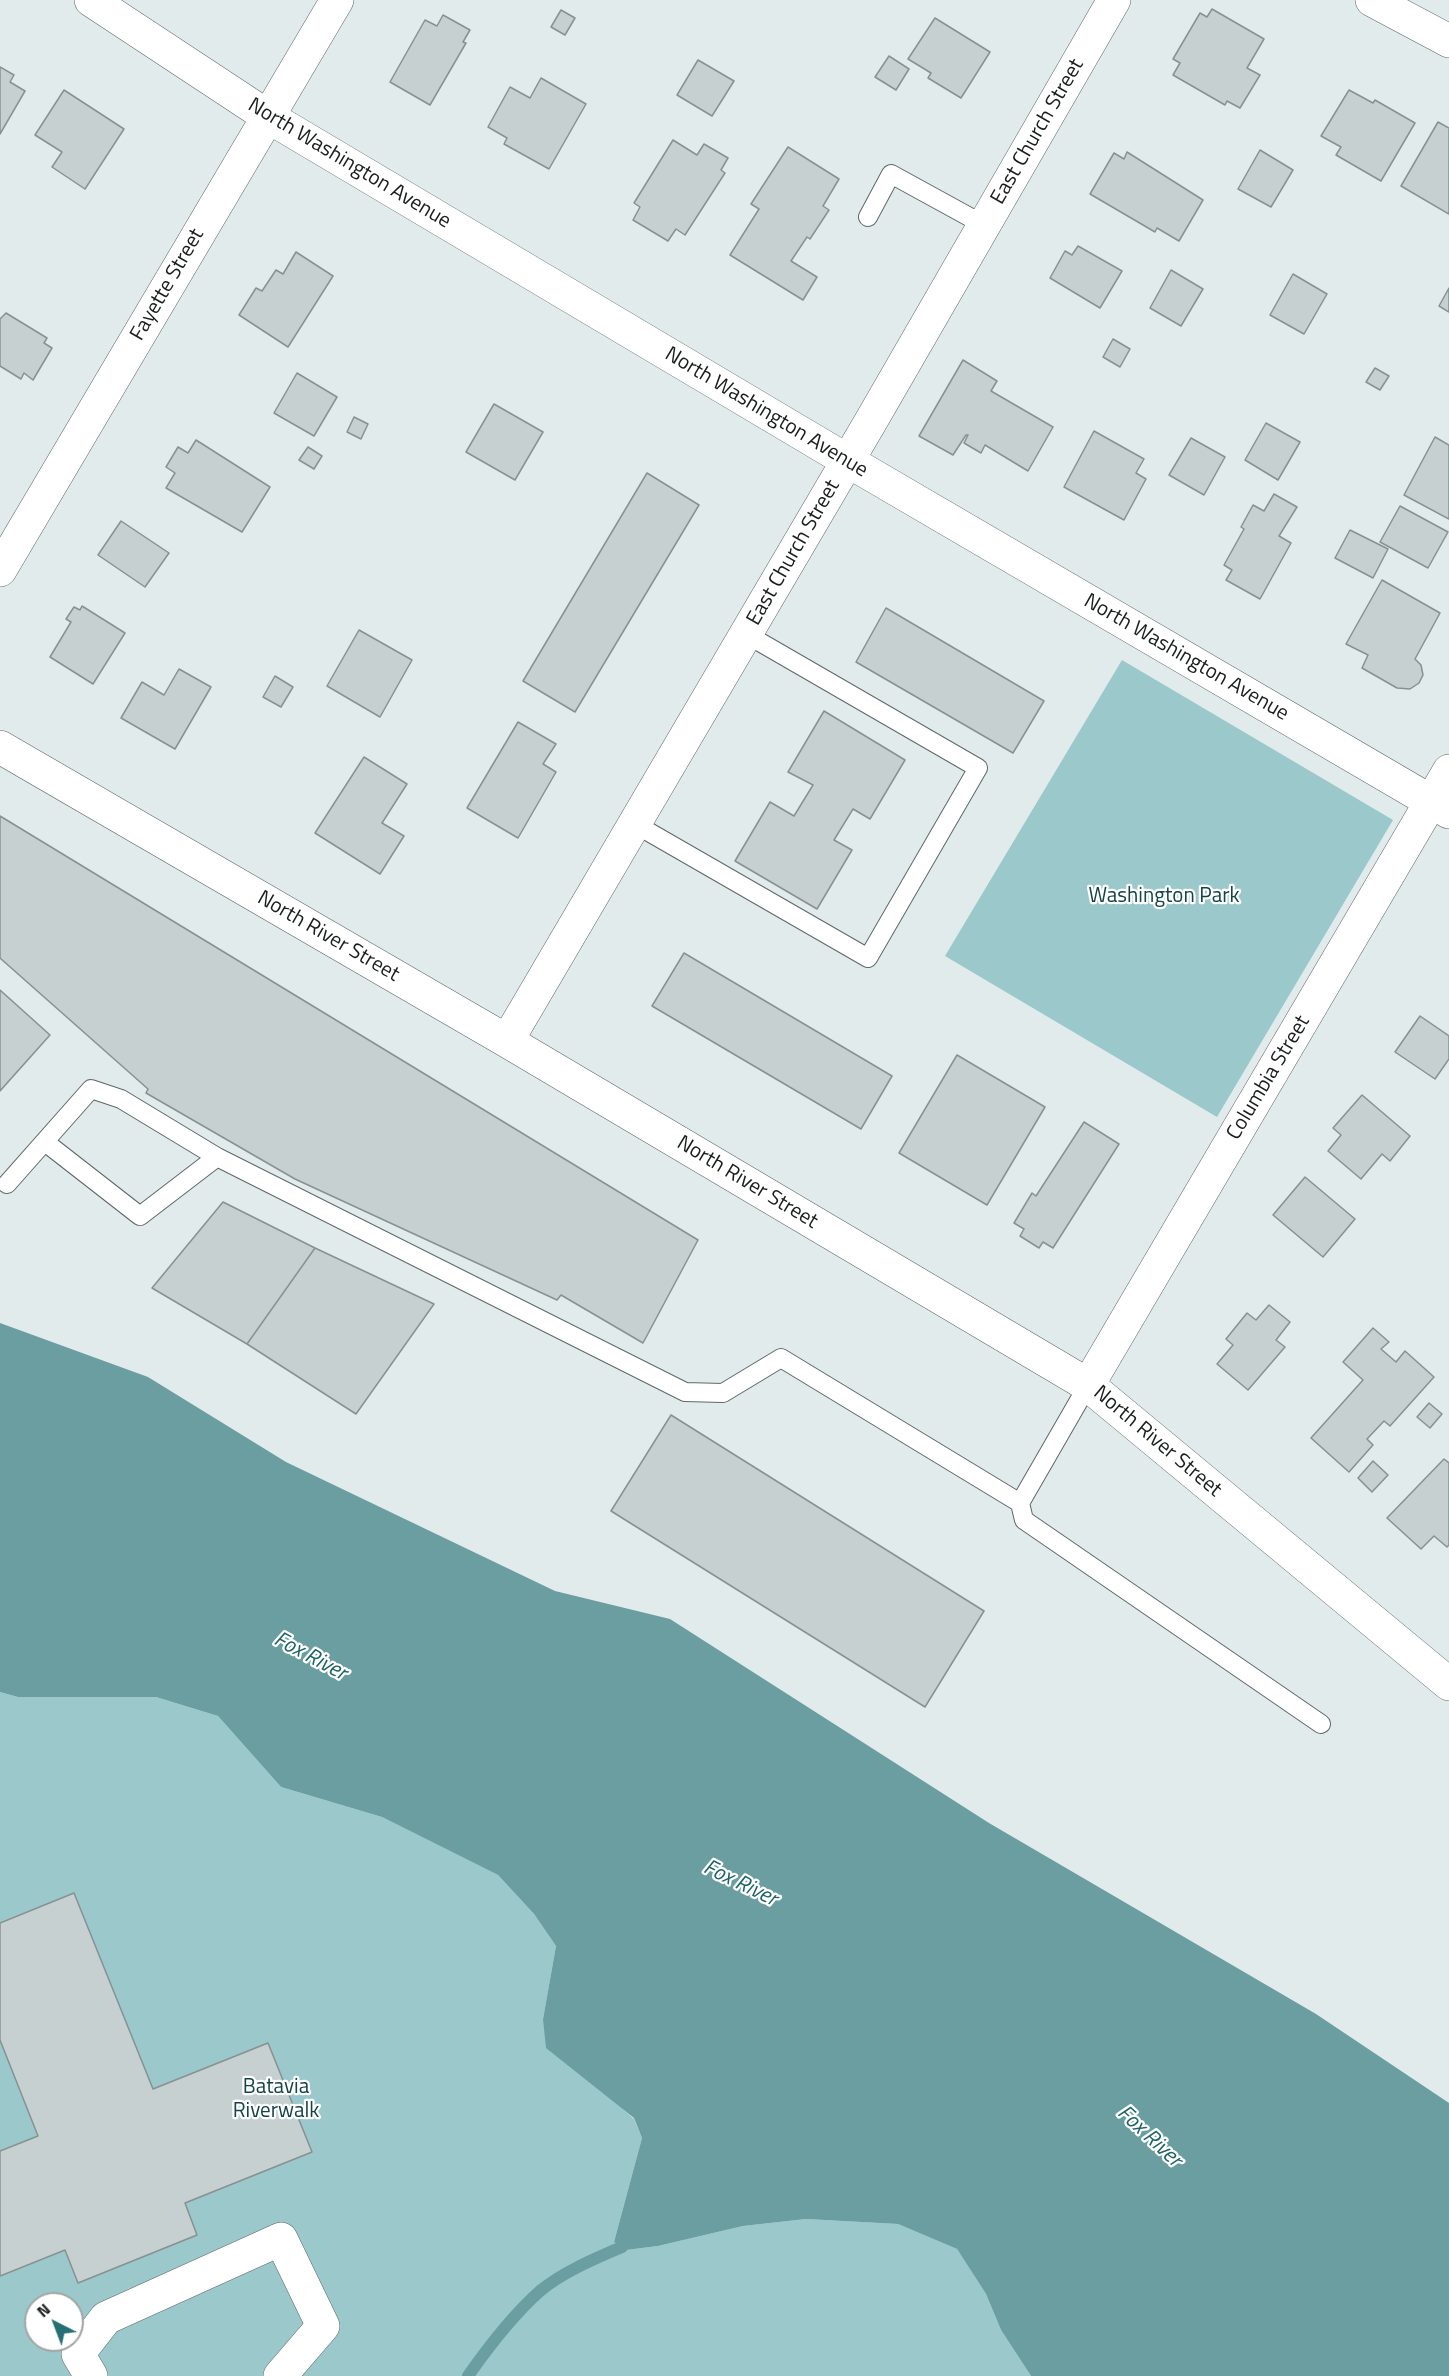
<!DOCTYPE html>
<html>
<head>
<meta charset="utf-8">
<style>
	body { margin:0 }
	#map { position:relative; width:1449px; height:2376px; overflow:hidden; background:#e1ebec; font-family:"Titillium Web",sans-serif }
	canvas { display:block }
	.north { position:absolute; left:24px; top:2292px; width:60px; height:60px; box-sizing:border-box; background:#fff; border:2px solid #a3a5a5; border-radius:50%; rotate:318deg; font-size:16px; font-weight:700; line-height:24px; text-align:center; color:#1a1d1d }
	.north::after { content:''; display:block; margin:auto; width:21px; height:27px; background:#257075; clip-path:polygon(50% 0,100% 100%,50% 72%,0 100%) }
</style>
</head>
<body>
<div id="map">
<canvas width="1449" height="2376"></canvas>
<div class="north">N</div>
</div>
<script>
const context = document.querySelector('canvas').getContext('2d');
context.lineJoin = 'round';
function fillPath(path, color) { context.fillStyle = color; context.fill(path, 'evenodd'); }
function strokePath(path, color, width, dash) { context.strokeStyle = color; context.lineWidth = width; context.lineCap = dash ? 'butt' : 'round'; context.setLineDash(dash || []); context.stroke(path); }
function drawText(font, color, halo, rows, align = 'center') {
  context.font = font + ' "Titillium Web",sans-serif'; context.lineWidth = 4.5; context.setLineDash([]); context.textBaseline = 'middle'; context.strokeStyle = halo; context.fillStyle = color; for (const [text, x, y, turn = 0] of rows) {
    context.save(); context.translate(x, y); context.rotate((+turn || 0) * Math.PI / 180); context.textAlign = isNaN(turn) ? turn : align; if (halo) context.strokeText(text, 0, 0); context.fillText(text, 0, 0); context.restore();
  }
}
const green = new Path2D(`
	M1122,660l271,160 -176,297 -272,-161z
	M0,1692l18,5h138l62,19 63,71 101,30 116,58 36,39 22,32 -13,73 72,83 19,17 8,19 -28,104 12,8 32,-4 85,-20 63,-7 92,5 59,25 29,45 15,36 30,46h-1031zM36,2304h36v36h-36z`);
const water = new Path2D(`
	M0,1323l148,54 138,85 269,129 115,28 319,204 327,191 133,89v273h-418l-30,-46 -15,-36 -29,-45 -59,-25 -92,-5 -63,7 -85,20 -32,4 -12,-8 28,-104 -8,-20 -88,-70 -3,-29 13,-73 -22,-32 -36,-39 -116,-58 -101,-30 -63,-71 -62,-19h-138l-18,-5z`);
const stream = new Path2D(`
	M468,2376c21,-30 45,-61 72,-85 23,-19 54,-32 82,-44`);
const building = new Path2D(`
	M1212,9l52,30 -17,29 13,7 -20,33 -13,-7 -2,4 -52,-30 7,-12 -7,-4 27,-46 7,4z
	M561,10l14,8 -10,17 -14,-8z
	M443,15l27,15 -7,12 3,1 -36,62 -40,-23 35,-62 12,6z
	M935,18l55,34 -29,46 -33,-20 3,-5 -23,-14z
	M889,56l20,13 -13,21 -21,-13z
	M698,60l36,21 -22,35 -35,-21z
	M0,67l14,8 -4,7 15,9 -25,43z
	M541,78l45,26 -37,65 -45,-25 3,-6 -19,-11 22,-40 20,11z
	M64,90l60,39 -39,60 -33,-22 10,-15 -27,-17z
	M1349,90l24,13 2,-3 40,23 -34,58 -45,-26 5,-8 -20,-11z
	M1438,122l11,6v86l-48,-28z
	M673,140l24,15 7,-11 24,14 -7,12 4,3 -40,62 -9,-6 -8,12 -35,-21 7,-13 -6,-4z
	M788,147l51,32 -16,27 6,4 -19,29 -3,-2 -16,24 26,16 -14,23 -73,-45 29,-46 -8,-5z
	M1260,150l33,20 -22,37 -33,-18z
	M1127,152l76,48 -24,41 -22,-13 -2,4 -65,-38 24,-41 10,6z
	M1078,246l44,25 -22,37 -50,-30 15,-27 7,4z
	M296,252l37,24 -45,71 -49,-32 17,-27 6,3 14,-21 7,4z
	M1171,270l32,19 -22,37 -31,-18z
	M1293,274l34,20 -23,40 -34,-19z
	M1449,288v24l-10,-6z
	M6,313l41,25 -3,5 8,5 -19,32 -9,-7 -3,6 -21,-13v-47z
	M1113,339l17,10 -10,18 -17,-10z
	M963,360l34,21 -6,10 62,36 -25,44 -43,-26 -4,8 -17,-10 4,-8h-2l-13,20 -34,-19z
	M1375,368l14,8 -9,14 -14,-8z
	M297,373l40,24 -23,39 -40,-23z
	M494,404l49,28 -28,48 -49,-28z
	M354,417l14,7 -7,15 -14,-7z
	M1266,423l34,19 -22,38 -33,-20z
	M1094,431l50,28 -8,14 10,6 -22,41 -60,-33z
	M1435,437l14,8v74l-45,-24z
	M1191,438l34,19 -21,38 -35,-20z
	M196,440l74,47 -28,45 -76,-44 9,-15 -9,-6 12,-20 10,6z
	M308,447l14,9 -8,13 -15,-9z
	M647,473l52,32 -124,207 -52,-31z
	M1274,494l23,13 -18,29 12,7 -31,56 -34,-19 6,-10 -8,-5 20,-36 -3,-2 12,-22 11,6z
	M1400,506l48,26 -20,36 -48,-26z
	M121,521l48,32 -24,34 -47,-32z
	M1350,530l38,19 -15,29 -38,-20z
	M1382,580l58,33 -25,46 6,6 2,10 -4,8 -9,6 -13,-1 -35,-20 6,-13 -22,-11z
	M82,606l43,27 -32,51 -43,-27 21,-35 -5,-3 8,-12 6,3z
	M886,608l158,93 -31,52 -157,-91z
	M359,630l53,30 -32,57 -53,-31z
	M179,669l32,18 -36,62 -54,-31 21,-36 22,13z
	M275,676l18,11 -12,20 -18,-10z
	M824,711l81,49 -35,59 -17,-10 -19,31 18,10 -35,59 -82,-48 35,-59 24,14 19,-31 -25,-13z
	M518,722l38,22 -13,20 13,8 -38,66 -51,-30z
	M364,757l43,27 -25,39 22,13 -24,38 -65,-41z
	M0,816l698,424 -55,103 -82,-48 -4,5 -262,-121 -149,-86 2,-4 -148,-131z
	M684,953l208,123 -31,53 -209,-123z
	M0,990l50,45 -50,56z
	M1420,1016l29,20v23l-14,20 -40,-27z
	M957,1055l88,52 -58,98 -88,-52z
	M1362,1095l48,41 -20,25 -8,-7 -21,25 -33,-28 13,-16 -8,-7z
	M1084,1122l35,22 -66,104 -10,-6 -4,6 -19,-12 4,-7 -10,-6 18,-30 4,3z
	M1305,1177l50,42 -32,38 -50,-42z
	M223,1202l92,46 -68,96 -95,-56z
	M315,1248l119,56 -78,110 -109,-70z
	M1269,1305l21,17 -14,18 9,7 -37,43 -31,-26 16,-19 -7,-6 21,-26 9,7z
	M1373,1328l16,14 -8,7 15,13 9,-11 29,26 -44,49 -6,-5 -17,18 6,6 -24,27 -38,-34 52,-58 -20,-18z
	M1429,1403l13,11 -12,14 -13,-11z
	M671,1415l313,196 -59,96 -314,-196z
	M1444,1459l5,4v82l-2,2 -13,-11 -13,13 -34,-31z
	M1373,1461l15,14 -16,17 -14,-14z
	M74,1893l79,196 115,-46 44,109 -127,51 12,32 -119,48 -13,-33 -65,26v-125l38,-15 -38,-96v-117z`);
const lane = new Path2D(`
	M868,217l23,-43 93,51
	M635,824l233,134 110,-190 -232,-134
	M45,1142l95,74 77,-59
	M7,1184l84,-95 30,10 96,58 468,235 38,1 58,-35 239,145
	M1088,1385l-68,118 4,17 297,204`);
const street = new Path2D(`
	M1372,0l77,41
	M0,570l337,-570
	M0,747l507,294 581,344 361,299
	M507,1041l364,-620 243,-421
	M1088,1385l361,-614
	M91,2376l-13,-22 28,-36 175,-79 42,87 -43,50`);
const secondary = new Path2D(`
	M91,0l176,116 581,345 601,351`);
const streetNames = [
	["East Church Street",1038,132,-60],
	["North Washington Avenue",349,164,31],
	["Fayette Street",168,285,-60],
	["North Washington Avenue",766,413,31],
	["East Church Street",794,553,-60],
	["North Washington Avenue",1186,658,30],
	["North River Street",328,937,30],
	["Columbia Street",1269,1078,-59],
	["North River Street",747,1183,31],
	["North River Street",1157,1442,40]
];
const parkNames = [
	["Washington Park",1164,897],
	["Batavia",276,2088],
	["Riverwalk",276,2112]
];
const waterNames = [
	["Fox River",310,1657,28],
	["Fox River",740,1884,26],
	["Fox River",1149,2137,43]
];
fillPath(green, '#9ac8cb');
fillPath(water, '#6b9ea1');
strokePath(stream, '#6b9ea1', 12);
fillPath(building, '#c6d0d1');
strokePath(building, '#879191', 1.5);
strokePath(lane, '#5f6868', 20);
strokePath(street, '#5f6868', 34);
strokePath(secondary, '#5f6868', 34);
strokePath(lane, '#fff', 18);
strokePath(street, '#fff', 33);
strokePath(secondary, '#fff', 33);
drawText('21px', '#1a1d1d', '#fff', streetNames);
drawText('21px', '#144447', '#fff', parkNames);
drawText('italic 22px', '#1d6367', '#fff', waterNames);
</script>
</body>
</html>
